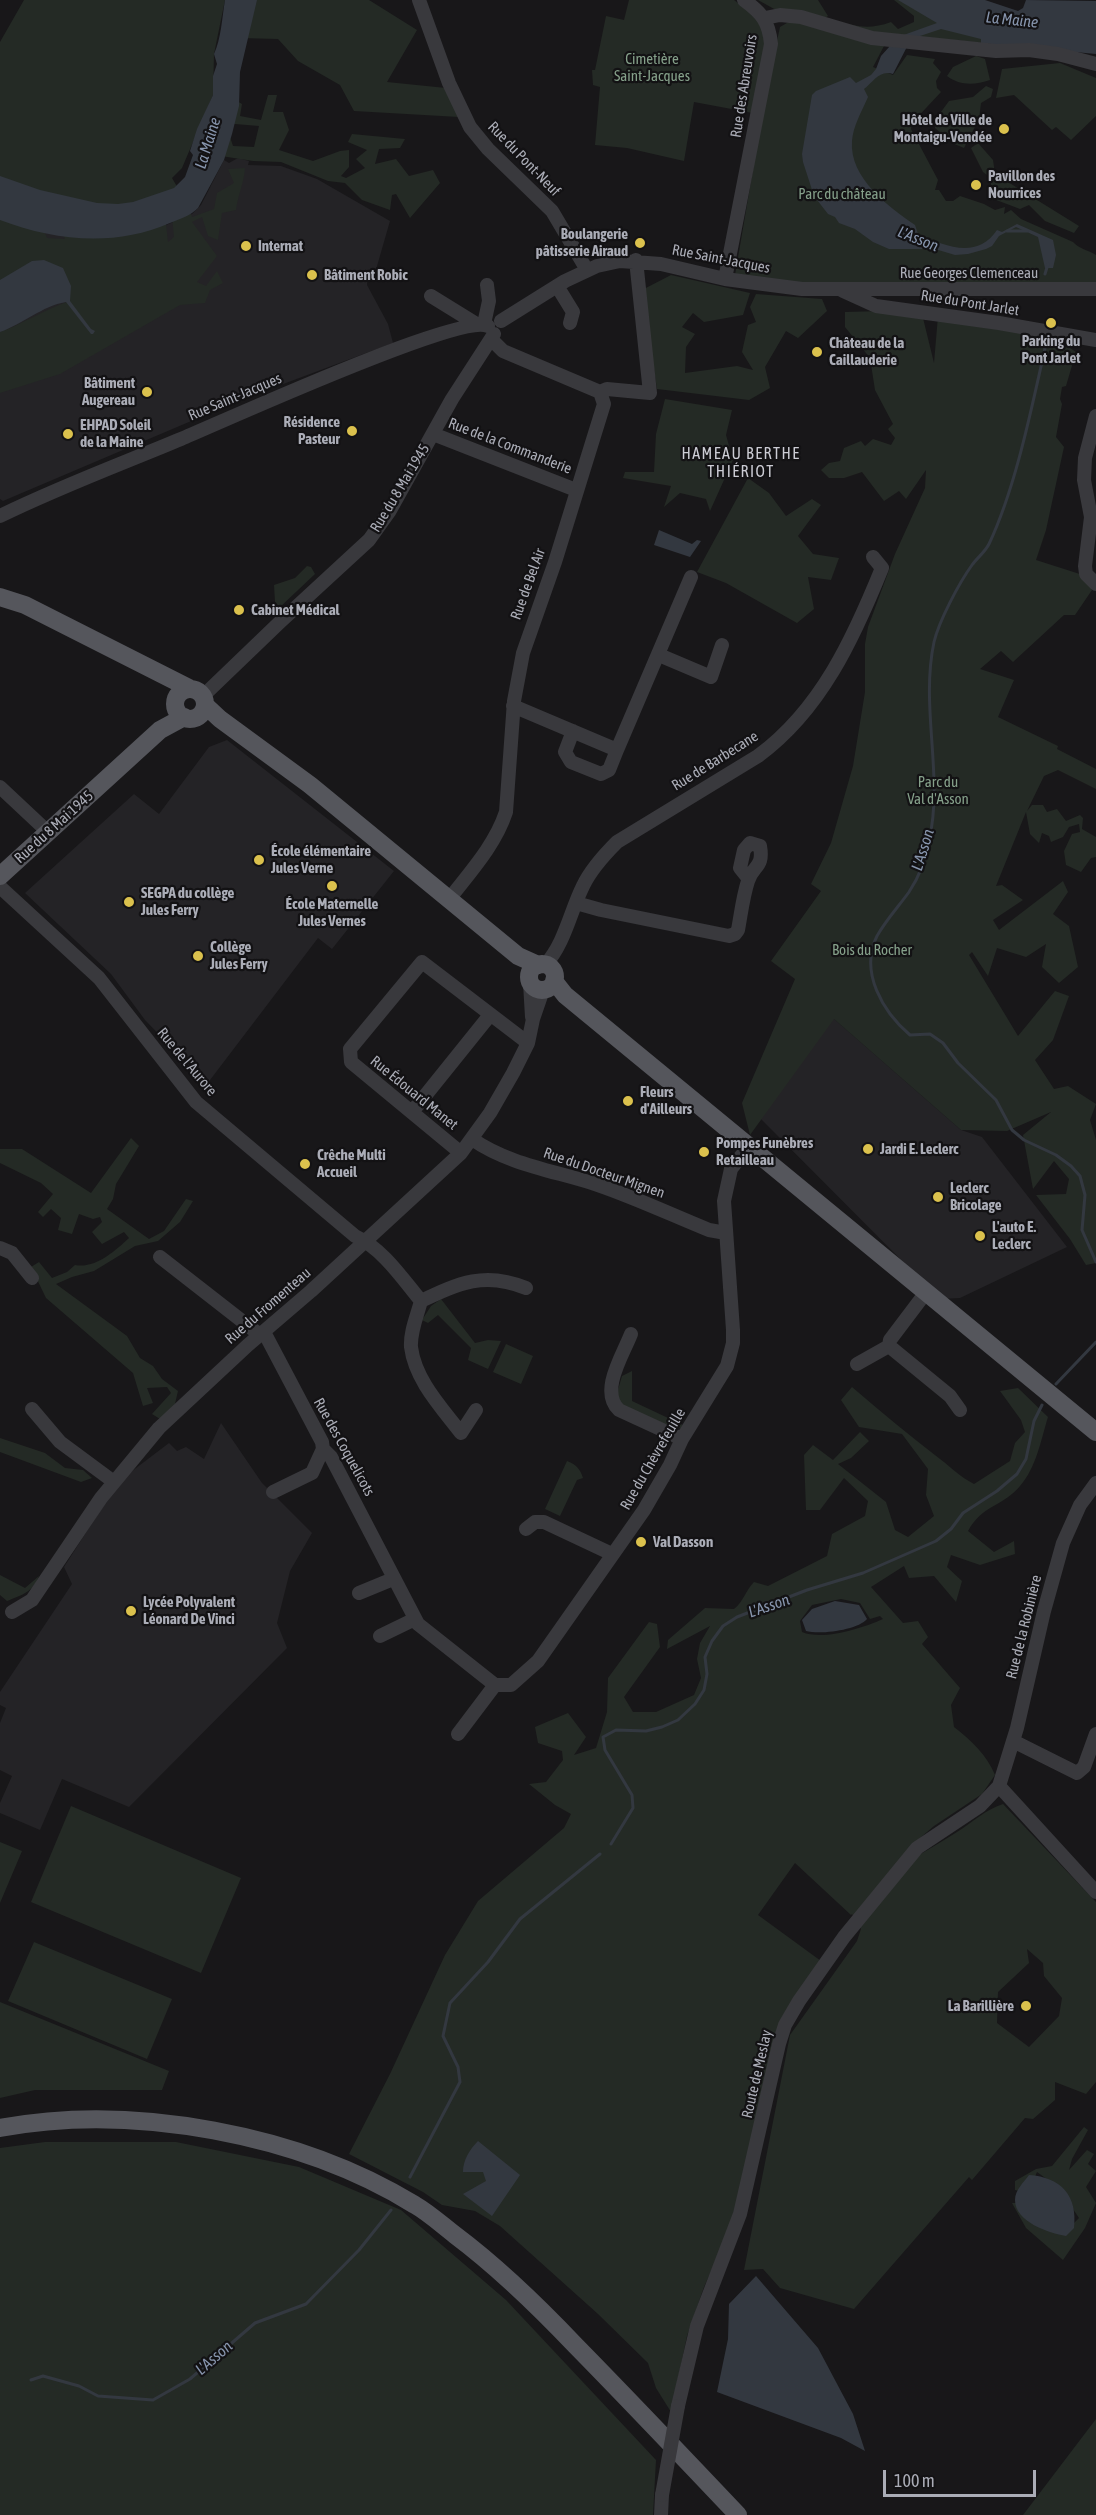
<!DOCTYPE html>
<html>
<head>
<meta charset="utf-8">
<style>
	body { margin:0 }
	#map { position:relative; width:1096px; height:2515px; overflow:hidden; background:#181719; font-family:"Asap Condensed",sans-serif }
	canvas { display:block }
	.scale { position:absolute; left:883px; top:2470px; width:153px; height:27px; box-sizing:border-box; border:3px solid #abadb7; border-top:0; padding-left:8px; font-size:18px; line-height:21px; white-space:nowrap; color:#abadb7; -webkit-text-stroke:4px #131214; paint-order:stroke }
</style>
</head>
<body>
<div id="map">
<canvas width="1096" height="2515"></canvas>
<div class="scale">100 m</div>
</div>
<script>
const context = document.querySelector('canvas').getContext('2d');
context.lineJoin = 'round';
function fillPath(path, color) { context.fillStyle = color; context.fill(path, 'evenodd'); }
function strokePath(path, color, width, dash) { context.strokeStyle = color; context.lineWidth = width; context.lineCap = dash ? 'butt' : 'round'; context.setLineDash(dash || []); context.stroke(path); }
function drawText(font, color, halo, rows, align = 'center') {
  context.font = font + ' "Asap Condensed",sans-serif'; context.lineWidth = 4.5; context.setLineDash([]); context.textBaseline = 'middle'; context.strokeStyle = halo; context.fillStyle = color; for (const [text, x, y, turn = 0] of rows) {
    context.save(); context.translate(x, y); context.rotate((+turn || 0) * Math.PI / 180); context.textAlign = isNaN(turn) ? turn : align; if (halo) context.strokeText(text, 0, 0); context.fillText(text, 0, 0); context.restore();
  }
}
const built = new Path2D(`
	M238,158l11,3 -1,4 33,1 36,13 73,42 -15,52 -7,-2 -1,14 21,39 5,19 -150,56 -240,102 -3,-2v-279l33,11 54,8 58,-5 47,-20 9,-9 23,-45 5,3z
	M227,740l167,131 -62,78 -14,-11 -111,146 -62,-64 -34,-46 -86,-81 109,-99 25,20 50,-67z
	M833,1018l128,112 21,7 85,110 -107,51 -20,1 -180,-181z
	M221,1423l41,60 50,50 -22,38 -13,52 10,25 -158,159 -67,-28 -22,51 -40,-17v-10l12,-27 -12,-6v-47l6,-15 -6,-3v-13l72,-108 -8,-17 55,-86 50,-38 8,8 9,-4 18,12z`);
const green = new Path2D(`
	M24,0h201l-11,54 -1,41 -31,73 -10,10 10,17 -18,10 4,37 6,-5 -2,-21 18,-5 2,6 22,-8 3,-16 17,-10 -6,-14 17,-1c-1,15 -7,27 -9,42l-14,3 -4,27 -10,-4 -6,-19 -10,5 25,34 -20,26 9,4 11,-15 6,12 -13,7 -5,13 -25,2 -120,69 -60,19v-61c25,-9 45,-23 70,-31l-70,-21v-65l42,11 5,12 18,1 -14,-33 -51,-19v-145z
	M246,0h123l48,30 -30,52 59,6 13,29 -105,-6 -14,-26 -42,-24 -20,-22 -38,-1z
	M629,0h105l28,21 5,22 -14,70 -59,-11 -10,59 -57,-13 -32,-3 5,-58 -7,-2 -1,-15h3l11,-54 18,4z
	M758,0h60l10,16 -6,4 -46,-10z
	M894,0h21l177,50 -17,2 -133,-13h-50l-62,-19c23,5 37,11 61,2l7,7 16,-7v-6z
	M792,20l92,26 -11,21 20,8 14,-20 28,4 -2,4 8,9 -5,9 1,7 4,4 -29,31 -1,6 27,51 -3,10h4l7,11h7l7,-5 24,8 11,6 10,-3 -1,7 7,-4 10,9 52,23c6,7 15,8 23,13v28l-185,-1 -90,4 -86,-11 33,-193 12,-55z
	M976,56l9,3 5,21c-15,5 -30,6 -43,-4l6,-9z
	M1060,63l36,15v38l-25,24 -15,-13 -4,3 -38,-35 -18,3 6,-29z
	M986,86l7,3 -2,8 -10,6 -2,16 -15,29 -12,-5 -17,-15v-8l14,-19 24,-4z
	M268,95h9l-4,17h10l6,18 -10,20 34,11 27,-10 9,-1v17l-8,9 5,2 19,-10 -9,-9 11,-9 -19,-8 4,-8 53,5 -5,9 -21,1 -4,15 21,-5 13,17 24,-6 7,13 -30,35 -14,-24 -4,1 -2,15 -28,-10 -17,-17 -17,-2 -47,-19 -28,-1 -32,-5 7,-25 5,15 21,1 5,-21 -36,-3 7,-26 12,7 -2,12 21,4z
	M978,143l15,17 2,14 84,52 -5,7 -29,-12 -16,-16 -9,4 -29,-11v-20l-8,-6 -12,-24z
	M671,275l79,18 -7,22 -39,7 -11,-9 -11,14 13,7 -9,13 -1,26 52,-7 16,4 -11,-18 6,-27 8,-3 -6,-15 6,-13 66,5 5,12 -29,27 -12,-7 -21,36 5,21 -21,12 -92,-11 -15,-99z
	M883,311l40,7 11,45 4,-47 104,20 -2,2 14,3 -1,2 11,1 12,8 -10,34 -4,1 -2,12 2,5 -6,33 8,10 -18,83 -10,30 50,16 6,14 -17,25h-11l-51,47 -12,-11 -21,18 34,11 -16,37 60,29 -1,3 39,20v20l-38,-19 -14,6 -17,35 5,-6h11l4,7 10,-3 9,12 14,-6 3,3 -1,11 14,8v20l-5,1 -10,14 -15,-7 -2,-14 8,-17 8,-2 -1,-8 -10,3 -6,10 -12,5 -2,-6 -7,-3 -3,10 -9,-9 -4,-22 -30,74 6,-1 21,15 -30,20 6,10 64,-49 5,11 -15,22 16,12 9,41 -19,16 -17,-16 4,-23 -20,13 -29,-9 -9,28 -16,-24 -3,3 49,81 37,-45 14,5 -16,44 -18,20 19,29 14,-3 28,18 -6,16 6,20v123l-10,2 -16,-26 -34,-44 30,-1 3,-15 -15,-18 -21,28 -10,-54 28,-23 -44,19 -46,-1 -127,-111 -84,116 -8,-32 53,-124 -24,-18 50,-70 -10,-7 20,-41 22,-77 12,-74v-48l3,-17 27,-73 30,-66 1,-18 -20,29 -7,-8 -15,10 -22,-29 -18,6h-15l-8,-8 8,-7 11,-2 4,-13 17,-7 4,5 8,-7 18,6 4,-7 -7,-9 5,-5 -18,-34 -5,-32 -25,-31v-15z
	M665,399l67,11 -6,25 7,25 -23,51 -4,-12 -26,-6 -16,14 7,-21 -48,-8 2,-6h29l2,-38z
	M748,478l21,15 17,23 26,-17 9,6 -23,31 15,18 26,4 -8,22 -23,-3 6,32 -17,14 -71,-40 -29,-11z
	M307,566l4,1 4,7 -36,34 -4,-6 -1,-17 21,-7z
	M131,1138l8,8 -23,38 -3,15 -6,10 42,30 15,-8 22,-32 7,2 -13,21 -22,19 -23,5 -41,25 -22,6 -16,7 71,52 13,22 13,8 9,13 16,12 -4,17 -14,11 -8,-5 19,-21 -4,-6 -20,1 6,15 -10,3 -10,-33 -87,-75 -15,-31 8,-5 13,16 15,-6 8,-7c20,4 40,-14 54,-27l-5,-6 -22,12 -10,-12 10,-10 -2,-5 -7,2 -14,-5 -7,20 -14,-4 3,-12 -10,-9 -8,8 -5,-5 15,-18 -12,-11 -41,-20v-14h22l69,44z
	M441,1299l34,44 13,-3 13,1 -13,28 -20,-9 3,-12 -33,-33 -10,8 -6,-3 9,-14z
	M506,1344l27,12 -12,28 -28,-12z
	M632,1371v30l51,24 -2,3 -6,1 -57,-26 -1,-10 5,-17z
	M852,1387c29,25 58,49 88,72 13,10 19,17 34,25l36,-23 5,-18 10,-11 -4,-12 -21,-29 18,-3 30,29c-7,23 -12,51 -28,69 -16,20 -38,19 -52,45l26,21 20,-11 1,13 -35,11 -29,-10 -4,12 15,14 -6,21 -22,-26 -25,2 -5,-12 -33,21 32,36 15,-2 10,16 -6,7 38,44 -9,17 3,22c17,13 33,28 41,48l-13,19 -48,32 -21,18 6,11c13,-8 26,-15 38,-23 16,-10 28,-22 46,-28l93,98v180l-10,12 -31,-12v18l-22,19 -8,-1 -53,62 -3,-3 -115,132 -74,-21 -17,-19 -19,1 46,-235 67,-94 4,-12 -9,-15 -1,1 -56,-52 -37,52 63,46 -42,63 -48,202 -27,61 -17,49 -16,76 -15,-24 -8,-25 -50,-49 -98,-88 -25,-15 -33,-6 -19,-13 -74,-38 41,-80 55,-119 33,-54 86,-73 7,-14 -16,-9 -26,-21 17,-2 17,-22 -1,-9 -24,-8 -3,-16 33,-14 18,24 -12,18 22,-7 11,-36 1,-34 41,-56 8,2 3,23 -36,50 9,15h23l38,-17 7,-17 -4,-19 3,-16 10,-17 -43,23 1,-9 37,-32 29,1c10,-8 11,-18 20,-27l14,4 59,-30 5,-22 33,-18 3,-15 -24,-23 -24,32h-14l-2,-55 9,-10 20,15 27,-28 9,9 -18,17 -13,6 48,38 9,28 13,7 26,-21 -8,-21 2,-26 -26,-35 -43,-7 -18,-27zM841,1599l19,4 10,16 10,-3 3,3c-20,9 -60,22 -81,13l-2,-11 12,-16zM1027,1949l16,14 1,13 18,22 -3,18 -30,31 -32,-24 1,-31 31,-29z
	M0,1438l45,15 20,15 18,2 9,8 -11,4 -81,-30z
	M567,1461c10,4 13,8 16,17l-6,2 -17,36 -15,-7z
	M0,1575l25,13 14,-12c-6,16 -17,19 -32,25l-7,-6z
	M71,1806l170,72 -40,95 -170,-71z
	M0,1842l22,9 -22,52z
	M34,1942l138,57 -25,60 -139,-58z
	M0,2002l169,69 -7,19h-127l-35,8z
	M1084,2127l4,3 -16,29 -3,11 18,-20 7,4 -6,10 8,7 -10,16 10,16 -11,25 -22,32 -37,-32 -14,-25h11l41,30 15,-15 -20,-30 -22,-16 -9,21 -13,-3v-9l21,-12 16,-3z
	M45,2142h131l123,25 102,43 105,90 150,160 -3,55h-653v-367z
	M1096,2419v96h-73z`);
const water = new Path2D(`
	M225,0h32l-17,72 -1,34 -7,28 -8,26 -26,48c-8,8 -18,11 -28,15 -55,24 -115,18 -170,-3v-44l40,14 57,13 21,1 15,-2 41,-14 11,-11 8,-22 -3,-4 7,-22 16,-34v-19l4,-12 -3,-10c7,-15 8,-36 11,-54z
	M898,0h87l33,11 5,-3 3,-8 70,1v53l-115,-11v-4l-40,-10 -30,10 -18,35c-13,-5 -20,8 -29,15l4,8c-6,14 -15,29 -16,44 -3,37 37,66 63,84l3,9c27,12 59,26 79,-4l5,2 15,-8 36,16 3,15 -3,13h-8l-7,-31 -22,-10 -17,9 -7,10 -6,3 -18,5 -13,1 -20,-6h-46l-16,-7 -18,-13 -16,-6 -4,-6 -7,-3 -14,-18 -11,-34 -1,-8 10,-59 4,-4 34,-14 6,6 15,-8 5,-6 5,-13 17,-19 39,-14z
	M44,260l19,8 8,18 -1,15 21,28 4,2 -2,3h-2l-25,-32c-24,4 -43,22 -66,30v-52l32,-19z
	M659,530l33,14 5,-4 4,1 -11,16 -36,-12z
	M835,1601l24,4 8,14c-9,11 -47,16 -61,12l-4,-11 10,-11z
	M478,2141l42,34 -28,41 -29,-22 23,-13 -3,-9h-20c0,-12 7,-23 15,-31z
	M1029,2175c32,2 49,21 45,53l-8,8c-17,-3 -51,-14 -51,-36 0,-10 9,-18 14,-25z
	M756,2276l62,72 35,66 12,37 -24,-13 -124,-46 11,-53 1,-35z`);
const stream = new Path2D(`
	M1007,231h20
	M1045,274l3,-10
	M1046,344c-14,62 -30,143 -57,200 -4,8 -12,14 -17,21 -13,18 -33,56 -38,77 -14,66 10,134 -5,199 -3,18 -10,36 -20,51 -10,14 -23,28 -32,44 -18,36 6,76 33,99l20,-1 13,9 15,20 38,37 16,30 12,10 32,15 15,11 9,10 5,19 -3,35 14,32
	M1056,1384l40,-42
	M611,1844l22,-36 -1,-13 -27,-45 -2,-13 13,-7 30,1 16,-4 16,-7 17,-16 9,-14 3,-16 -2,-17 7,-16 11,-15 14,-9 70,-27 56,-17 73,-32 15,-12 12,-16 34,-22 20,-17 9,-15 8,-38 8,-16
	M410,2177l50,-95 -2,-15 -15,-31 7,-33 38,-41 32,-43 80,-65
	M31,2380l12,-4 36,10 19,10 55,4 37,-21 65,-56 51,-19 53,-54 32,-40`);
const minor = new Path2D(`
	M419,0l30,83 21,44 18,22 64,62 35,59
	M765,18l15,-3 21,2 71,21 124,13 33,-1 29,4 38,10
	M725,279l46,-235c-2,-22 -9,-31 -27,-44
	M557,286l16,26 -3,11
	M843,291l33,15 123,17 97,17
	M431,296l47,29
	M501,321l64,-40 32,-15 23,-5 41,3 64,15 77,10h294
	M484,324l5,-23 -2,-16
	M600,392l7,-3 43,4 -14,-133
	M1096,416l-11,42 -1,22 7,37 -6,49 1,8 10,10
	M433,434l143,56
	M0,516c59,-29 121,-52 181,-77 43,-18 277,-125 307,-113
	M659,655l52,22 11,-32
	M203,696l77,-74 89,-82 20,-28 63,-113 42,-65
	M513,706l104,44 74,-173
	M573,731l-8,21 6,10 30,12 8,-4 8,-20
	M0,787l48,45
	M0,887l99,91 97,124 159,134c28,13 47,42 66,65 -4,15 -11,31 -10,46 4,33 31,61 50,86l15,-23
	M450,898c21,-27 45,-53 56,-86l8,-111 9,-48 32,-91 49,-158 -4,-12 -97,-41 -12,-12
	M576,903l25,7 128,26 6,-2 3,-4c3,-16 5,-34 10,-49 5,-16 16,-13 12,-35l-10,-3 -6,7 -4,18 8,10
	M545,965c20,-22 25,-53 38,-79 8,-17 21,-31 34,-44l141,-86c63,-46 96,-119 124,-188l-9,-11
	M530,983l2,34
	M412,1112l78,-97
	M472,1139c37,26 84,32 126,46 38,13 74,30 111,45l17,3
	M461,1153l-110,-91 -1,-13 72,-87 106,81
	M0,1248l12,5 20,25
	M160,1257l100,78
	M927,1291l-37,49 -1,6 61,50 10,14
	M421,1301c38,-18 64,-30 105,-13
	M264,1332l58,110 1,7 8,8 87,167 77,61h16l27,-24 106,-151 26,-45 12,-26 45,-73 6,-23v-13l-9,-129 7,-32 17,-22
	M631,1334c-8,21 -32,57 -12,76l63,29
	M857,1364l32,-18
	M32,1409l28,33 54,40
	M273,1492l39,-19 11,-24
	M526,1529l9,-7h9l68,32
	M359,1593l34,-14
	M12,1612l20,-12 69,-102 58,-70 89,-83 63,-54 150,-138 29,-40 23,-40 15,-30 5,-24 10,-29
	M380,1636l35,-17
	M458,1734l37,-49
	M1013,1741l64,32 7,-6 12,-33
	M999,1786l97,106
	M678,2406l19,-80 43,-112 39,-170 6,-19 14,-24 45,-64 73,-89 63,-42 19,-20 18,-58 27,-117 19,-68 17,-38 16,-22
	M661,2515l1,-20`);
const major = new Path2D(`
	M0,597l25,8 164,83
	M175 704a15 15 0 1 1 30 0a15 15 0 1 1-30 0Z
	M205,705l15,14 90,66 208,171 20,9
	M0,876l160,-146 24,-13
	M529 977a13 13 0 1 1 26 0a13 13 0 1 1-26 0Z
	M554,981l11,14 531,437
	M0,2128c132,-25 300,6 415,77 14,8 27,20 40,30 44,33 82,70 120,110 55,56 109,113 163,170`);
const minorBridge = new Path2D(`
	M662,2495l16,-89`);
const markers = [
	[1004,129,6,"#dbc14d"],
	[976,185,6,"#dbc14d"],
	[640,243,6,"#dbc14d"],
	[246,246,6,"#dbc14d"],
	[312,275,6,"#dbc14d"],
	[1051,323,6,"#dbc14d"],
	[817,352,6,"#dbc14d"],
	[147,392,6,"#dbc14d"],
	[352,431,6,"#dbc14d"],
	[68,434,6,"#dbc14d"],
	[239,610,6,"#dbc14d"],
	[259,860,6,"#dbc14d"],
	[332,886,6,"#dbc14d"],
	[129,902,6,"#dbc14d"],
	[198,956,6,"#dbc14d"],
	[628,1101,6,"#dbc14d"],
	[868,1149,6,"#dbc14d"],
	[704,1152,6,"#dbc14d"],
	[305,1164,6,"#dbc14d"],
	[938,1197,6,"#dbc14d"],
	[980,1236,6,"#dbc14d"],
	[641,1542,6,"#dbc14d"],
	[131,1611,6,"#dbc14d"],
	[1026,2006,6,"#dbc14d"]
];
const parkNames = [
	["Cimetière",652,59],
	["Saint-Jacques",652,76],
	["Parc du château",842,194],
	["Parc du",938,782],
	["Val d'Asson",938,799],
	["Bois du Rocher",872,950]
];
const streetNames = [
	["Rue des Abreuvoirs",744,86,-81],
	["Rue du Pont-Neuf",524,159,46],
	["Rue Saint-Jacques",721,259,11],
	["Rue Georges Clemenceau",969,273],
	["Rue du Pont Jarlet",970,303,9],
	["Rue Saint-Jacques",235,397,-23],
	["Rue de la Commanderie",510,446,21],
	["Rue du 8 Mai 1945",400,488,-59],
	["Rue de Bel Air",528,584,-70],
	["Rue de Barbecane",715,761,-32],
	["Rue du 8 Mai 1945",54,827,-42],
	["Rue de l'Aurore",187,1062,50],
	["Rue Édouard Manet",414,1093,39],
	["Rue du Docteur Mignen",604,1173,19],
	["Rue du Fromenteau",268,1306,-41],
	["Rue des Coquelicots",344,1447,61],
	["Rue du Chèvrefeuille",653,1459,-60],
	["Rue de la Robinière",1024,1627,-76],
	["Route de Meslay",757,2074,-77]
];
const poiNames = [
	["Hôtel de Ville de",992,120,"right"],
	["Montaigu-Vendée",992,137,"right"],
	["Pavillon des",988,176],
	["Nourrices",988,193],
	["Boulangerie",628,234,"right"],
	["pâtisserie Airaud",628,251,"right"],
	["Internat",258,246],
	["Bâtiment Robic",324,275],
	["Parking du",1051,341,"center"],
	["Pont Jarlet",1051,358,"center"],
	["Château de la",829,343],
	["Caillauderie",829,360],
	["Bâtiment",135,383,"right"],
	["Augereau",135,400,"right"],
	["Résidence",340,422,"right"],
	["Pasteur",340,439,"right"],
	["EHPAD Soleil",80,425],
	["de la Maine",80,442],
	["Cabinet Médical",251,610],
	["École élémentaire",271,851],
	["Jules Verne",271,868],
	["SEGPA du collège",141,893],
	["Jules Ferry",141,910],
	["École Maternelle",332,904,"center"],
	["Jules Vernes",332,921,"center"],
	["Collège",210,947],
	["Jules Ferry",210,964],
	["Fleurs",640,1092],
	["d'Ailleurs",640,1109],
	["Pompes Funèbres",716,1143],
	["Retailleau",716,1160],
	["Jardi E. Leclerc",880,1149],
	["Crêche Multi",317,1155],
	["Accueil",317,1172],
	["Leclerc",950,1188],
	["Bricolage",950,1205],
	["L'auto E.",992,1227],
	["Leclerc",992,1244],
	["Val Dasson",653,1542],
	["Lycée Polyvalent",143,1602],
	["Léonard De Vinci",143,1619],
	["La Barillière",1014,2006,"right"]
];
const waterNames = [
	["La Maine",1012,20,6],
	["La Maine",208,143,-73],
	["L'Asson",918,239,22],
	["L'Asson",923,850,-73],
	["L'Asson",769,1606,-19],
	["L'Asson",214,2358,-41]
];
const neighbourhoodNames = [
	["HAMEAU BERTHE",741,454],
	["THIÉRIOT",741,472]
];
fillPath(built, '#242326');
fillPath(green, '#242a25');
fillPath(water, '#333840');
strokePath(stream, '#333840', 3);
strokePath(minor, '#39393d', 14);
strokePath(major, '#55565c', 18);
strokePath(minorBridge, '#39393d', 14);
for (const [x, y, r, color] of markers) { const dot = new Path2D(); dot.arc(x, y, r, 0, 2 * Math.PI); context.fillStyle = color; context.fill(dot); strokePath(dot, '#131214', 2); }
drawText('15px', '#85a08a', '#131214', parkNames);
drawText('15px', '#abadb7', '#131214', streetNames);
drawText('bold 15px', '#abadb7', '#131214', poiNames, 'left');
drawText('italic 16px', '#8795ad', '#131214', waterNames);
context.letterSpacing = '1.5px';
drawText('16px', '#ccccd4', '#131214', neighbourhoodNames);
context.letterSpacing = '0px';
</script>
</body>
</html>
